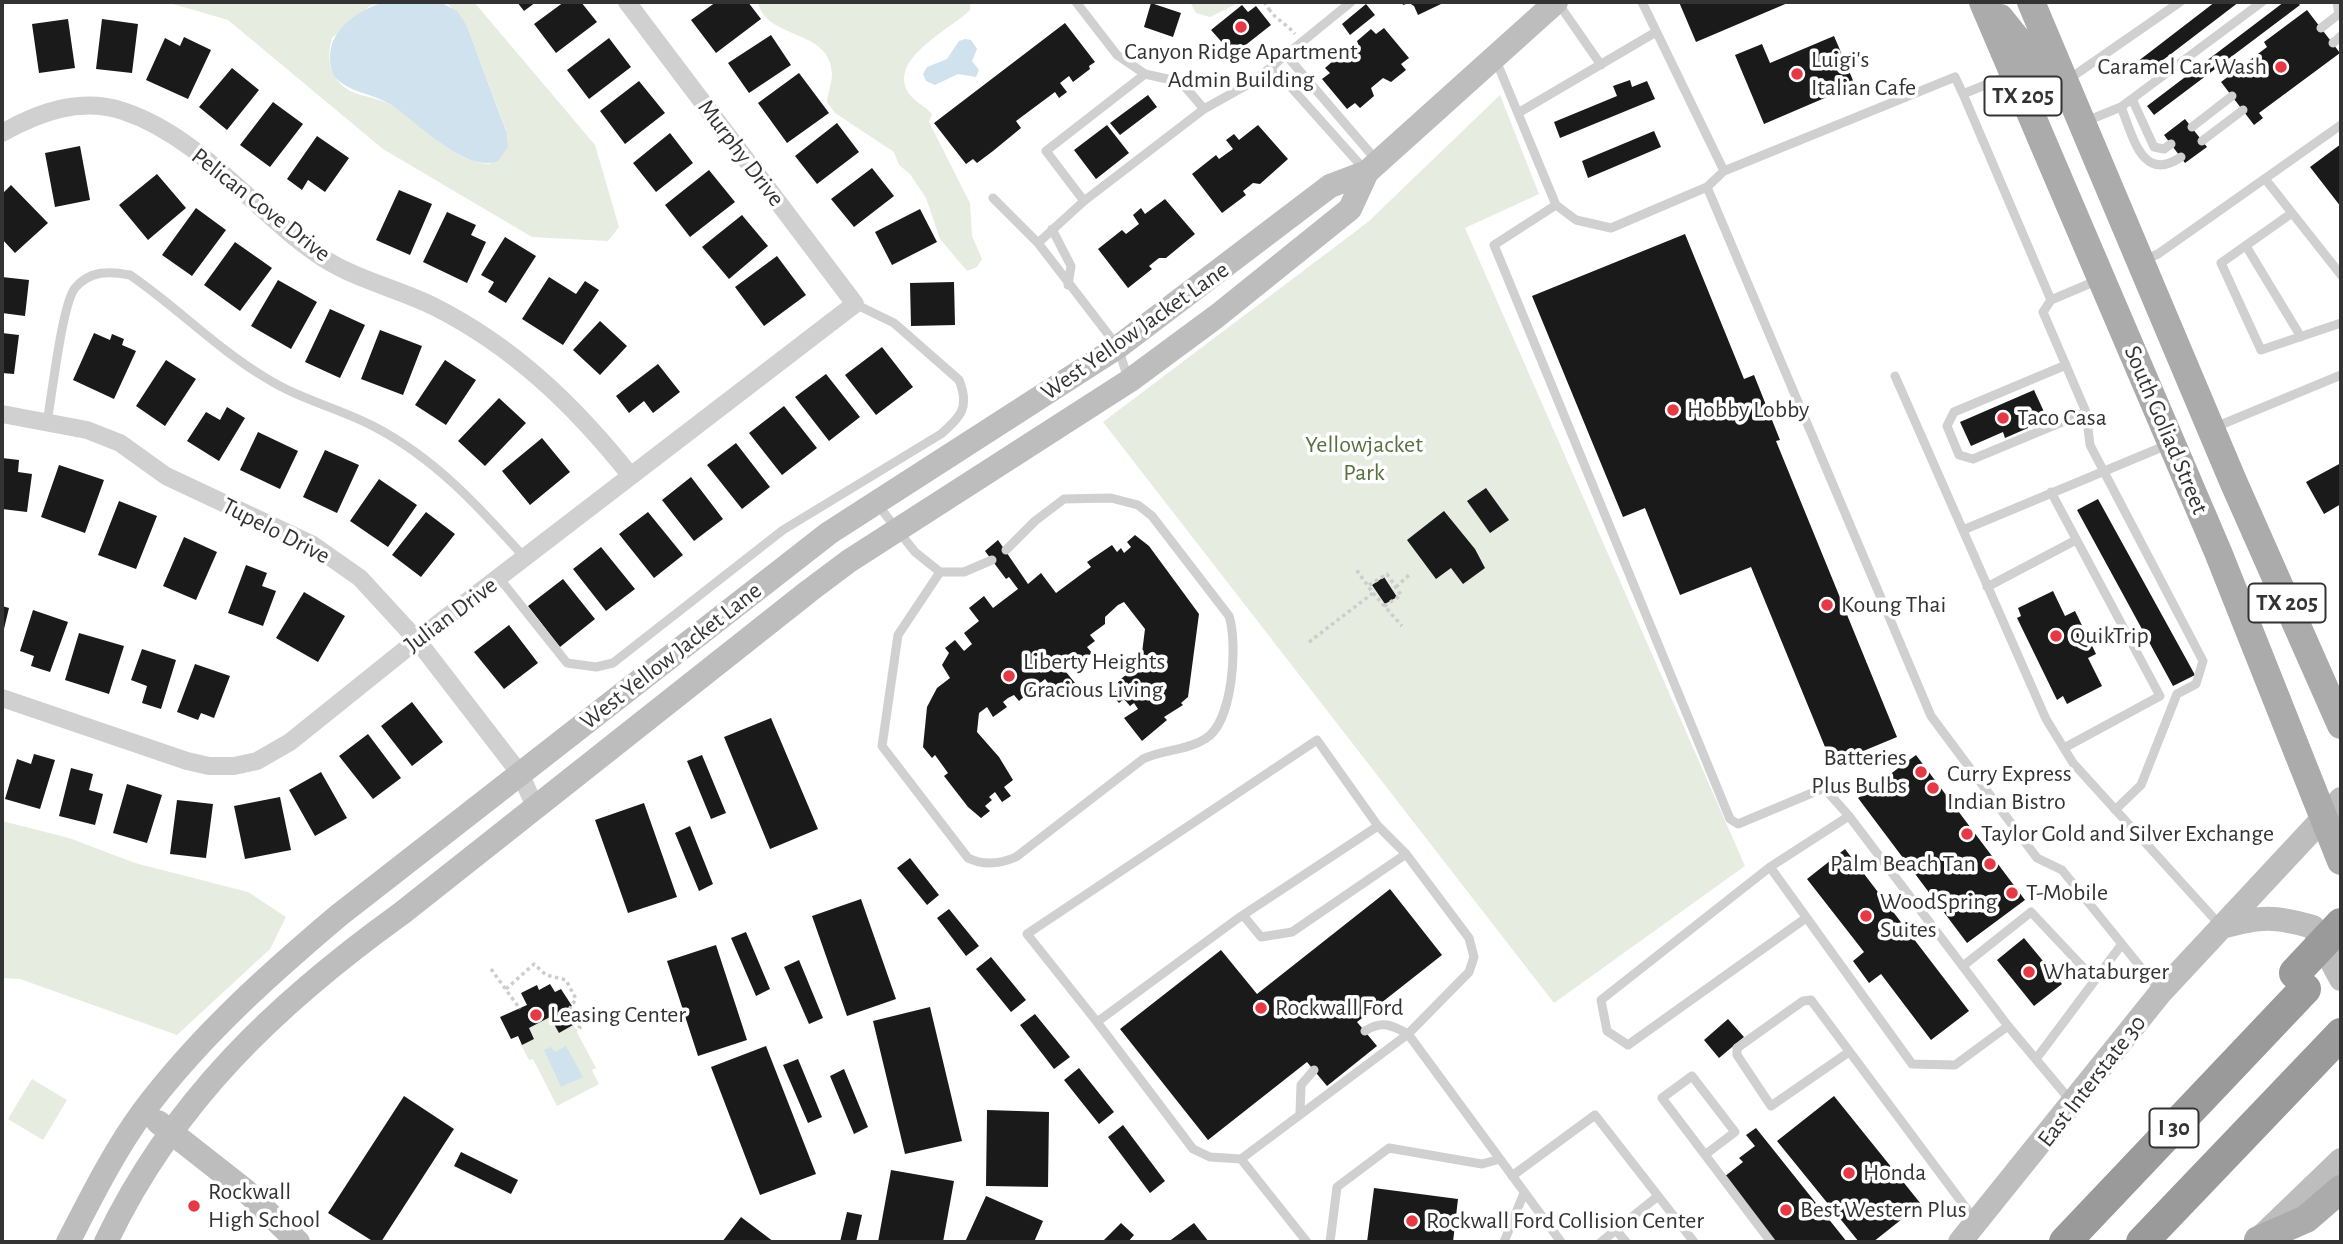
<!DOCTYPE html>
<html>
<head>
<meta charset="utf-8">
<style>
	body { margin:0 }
	#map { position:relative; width:2343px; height:1244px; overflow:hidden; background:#fff; font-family:"Alegreya Sans",sans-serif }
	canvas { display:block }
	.frame { position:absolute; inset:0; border:4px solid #333; pointer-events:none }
</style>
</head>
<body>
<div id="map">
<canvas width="2343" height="1244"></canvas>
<div class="frame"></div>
</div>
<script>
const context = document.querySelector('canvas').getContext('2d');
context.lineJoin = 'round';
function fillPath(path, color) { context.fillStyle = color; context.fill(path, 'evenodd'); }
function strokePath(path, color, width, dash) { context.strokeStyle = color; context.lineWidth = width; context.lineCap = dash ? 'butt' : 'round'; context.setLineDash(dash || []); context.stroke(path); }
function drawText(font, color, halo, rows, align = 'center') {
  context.font = font + ' "Alegreya Sans",sans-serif'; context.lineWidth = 7; context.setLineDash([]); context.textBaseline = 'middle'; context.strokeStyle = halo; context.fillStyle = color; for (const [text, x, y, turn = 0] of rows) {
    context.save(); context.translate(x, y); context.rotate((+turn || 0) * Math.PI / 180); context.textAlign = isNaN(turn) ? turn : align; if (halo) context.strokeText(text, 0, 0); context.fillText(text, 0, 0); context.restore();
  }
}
const green = new Path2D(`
	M166,2h217l-13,4 -38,32c-5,17 -4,36 12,49 12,10 31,9 45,17 32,18 61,58 101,60l16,-34 -39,-104 -18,-21 -9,-3h34l121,143 24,82 -11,14 -76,-4 -149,-88 -155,-129z
	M758,2h212v8c-20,20 -87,51 -59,86 6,7 15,11 21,18l-3,8 41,81 2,33 10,23 -5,8 -10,4 -27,-32 -14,-41 -16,-24 -11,-9 -5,-13 -59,-39 -8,-11c1,-9 5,-19 5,-28 -1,-46 -67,-34 -74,-72z
	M1190,2h50l-30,15 -14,-4z
	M1500,95l39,99 -74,34 280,638 -191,137 -451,-581 265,-200z
	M2,821l67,17 66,25 113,29 38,25 -16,32 -93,86 -157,-56 -18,-1z
	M550,1017l9,16 14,-8 23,43 -4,2 7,14 -42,22 -24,-47 -4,1 -8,-15 13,-6 -5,-11z
	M32,1079l35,21 -24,40 -35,-21z`);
const water = new Path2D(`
	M383,2h57l17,9 10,15 39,105 2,16 -10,14c-33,13 -80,-39 -107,-56 -20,-13 -41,-11 -57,-29 -15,-38 16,-62 49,-74z
	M965,39l6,1 6,9 -5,12 7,9 -3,7 -18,-3 -23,11 -9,-4 -3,-7 4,-7 20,-8 12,-18z
	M566,1046l17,31 -22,10 -17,-37 7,-3 4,5z`);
const building = new Path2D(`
	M517,2h19l-12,9z
	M564,2h17l16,20 -41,31 -22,-29z
	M716,2h32l13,17 -45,34 -25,-33z
	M1402,2h38l1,2 -23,11 -4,-9 -5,-3 -6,2z
	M1679,2h111l-94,40z
	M2215,2h24l-93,71 -9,-11z
	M2284,2h13l3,3 -146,110 -7,-9z
	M1151,3l30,10 -8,24 -29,-10z
	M1366,4l9,11 -25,20 -8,-11z
	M1242,5l6,7 8,-6 15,19 -33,26 -6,-7 -5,4 -16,-18z
	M2307,10l33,43 -81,60 4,5 -9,7 -33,-43 46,-35 -3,-5z
	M68,19l7,49 -36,5 -7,-49z
	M102,19l36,5 -6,49 -36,-4z
	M1065,23l30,39 -6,4 1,3 -17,13 -4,-6 -9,7 7,9 -8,6 -4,-6 -39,29 5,7 -28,23 -16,12 -4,-4 -7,5 -32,-41z
	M1384,28l25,30 -8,6 5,6 -15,12 -8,-4 -12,10 3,8 -14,12 -5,-5 -8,6 -25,-30 8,-6 -5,-5 15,-13 8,4 12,-10 -3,-8 14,-12 5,5z
	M771,35l20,30 -42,28 -21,-30z
	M1834,36l21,49 -91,39 -29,-69 27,-11 8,19z
	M184,37l27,13 -23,49 -42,-19 19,-42 15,8z
	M609,38l22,29 -42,32 -22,-29z
	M232,68l27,22 -32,40 -28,-23z
	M799,73l30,40 -42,30 -29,-40z
	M1630,80l2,7 15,-6 8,18 -95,39 -6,-16 63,-26 -4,-10z
	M639,81l26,32 -40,31 -25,-33z
	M1148,95l9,12 -37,28 -10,-12z
	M273,102l30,22 -33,43 -30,-22z
	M2185,119l22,28 -22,16 -21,-28z
	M837,123l22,29 -42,32 -22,-28z
	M1107,125l22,28 -33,26 -22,-29z
	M1258,125l30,34 -28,25 -7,-1 -10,8 3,4 -24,18 -30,-39 24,-19 3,4 14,-10 -7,-9 8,-6 5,6z
	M1654,131l7,16 -73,31 -6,-17z
	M670,133l23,30 -37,29 -23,-29z
	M317,136l32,22 -24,34 -17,-12 -6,10 -15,-11z
	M2341,144v63l-31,-40z
	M80,146l10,54 -35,7 -10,-54z
	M872,168l22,28 -40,31 -23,-28z
	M709,170l26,32 -45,35 -25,-32z
	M157,174l29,34 -38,32 -29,-35z
	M11,185l37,38 -33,30 -13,-14v-45z
	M399,190l33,14 -22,51 -34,-15z
	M1165,199l30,35 -29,24h-7l-10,8 3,3 -24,19 -30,-39 24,-19 4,4 13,-10 -6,-9 8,-7 4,6z
	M196,208l30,22 -34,46 -30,-21z
	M920,209l17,33 -45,23 -17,-33z
	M447,212l29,13 -5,10 15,7 -19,41 -44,-21z
	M742,215l26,31 -39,33 -27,-32z
	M1685,234l59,145 10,-4 26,65 -4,1 121,296 -65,27 -81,-197 -71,28 -35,-87 -22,9 -91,-221z
	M505,237l31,19 -30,47 -18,-11 6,-10 -13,-7z
	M235,242l37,26 -32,43 -36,-26z
	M777,256l29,39 -42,31 -29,-39z
	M2,277l27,3 -4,36 -23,-3z
	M549,277l27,17 9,-13 14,9 -36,55 -41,-26z
	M278,280l39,22 -26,47 -40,-23z
	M954,282l1,43 -44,1 -1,-43z
	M330,309l35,16 -25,53 -35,-16z
	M600,321l27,25 -27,29 -27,-25z
	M380,330l42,16 -19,49 -42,-16z
	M2,333l17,2 -5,39 -12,-1z
	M94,333l16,7 2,-6 12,5 -2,6 14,6 -22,48 -41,-19z
	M882,347l31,40 -37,28 -31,-40z
	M166,360l30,19 -31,47 -29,-20z
	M445,360l31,20 -30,45 -31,-20z
	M658,364l22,28 -27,21 -9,-12 -15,12 -13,-17z
	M826,374l34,43 -31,24 -34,-44z
	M2034,390l11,24 -19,8 2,6 -23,10 -2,-6 -32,14 -11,-24z
	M499,398l27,25 -41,43 -27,-25z
	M784,406l33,42 -35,27 -33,-42z
	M227,407l18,11 -26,43 -32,-20 19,-29 14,8z
	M258,432l40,19 -18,38 -40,-19z
	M542,438l28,34 -40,33 -28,-34z
	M736,443l34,44 -28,22 -35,-44z
	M325,450l34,15 -22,48 -34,-16z
	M2,458l17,2 -1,12 14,2 -5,38 -25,-3z
	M2341,463v41l-17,10 -18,-32z
	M59,465l45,15 -19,53 -44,-16z
	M691,477l32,42 -29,22 -32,-41z
	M379,479l38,26 -29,42 -38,-26z
	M1486,488l23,32 -19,13 -23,-32z
	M2098,499l97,176 -22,11 -96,-176z
	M119,501l38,15 -21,53 -38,-14z
	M1444,511l31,38 10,19 -22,16 -12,-16 -15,11 -29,-39z
	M426,512l29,22 -34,43 -29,-22z
	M648,512l35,43 -29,23 -35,-44z
	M1135,535l14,11 50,68 -11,83 -7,6 2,2 -19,12 3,3 -25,21 -18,-23 14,-9 -4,-6 -4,3 -6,-7 -5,4 -7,-8 8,-9 -3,-4 14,-11 2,4 7,-6 5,-40 -21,-27 -6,3 -13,12v7l-15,11 5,6 -8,6 5,6 -21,15 -4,-5 -5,4 13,16 -17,13 -13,-17 -26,22 -5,-6 -6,3 -5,4 4,5 -14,10 -6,-10 -8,6 -2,19 22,25 14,23 -9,7 7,9 -9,6 -7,-10 -6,5 3,3 -7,6 5,5 -9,7 -13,-11 -24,-31 4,-3 -13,-18 -3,3 -9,-11 4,-40 10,-19 13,-10 -8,-13 7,-12 -4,-5 10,-8 9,11 8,-7 -8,-11 15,-12 -10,-13 15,-12 9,12 25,-19 -9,-12 -3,2 -21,-28 13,-11 30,44 13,-11 15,20 35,-26 -4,-5 25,-17 5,7 4,-4 3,5 7,-6 -4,-5z
	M184,537l33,15 -21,48 -33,-14z
	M601,547l34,42 -29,22 -33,-42z
	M246,565l21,8 -5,13 14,5 -13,35 -35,-13z
	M1384,577l13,20 -12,7 -13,-19z
	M563,579l32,40 -35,28 -32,-41z
	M2053,591l12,25 10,-5 21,43 -8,4 14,28 -35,18 -4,-8 -6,4 -40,-82 4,-2 -3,-8z
	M304,592l41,24 -27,46 -42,-24z
	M2,606l7,2 -6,25h-1z
	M33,610l35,12 -18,50 -19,-6 3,-10 -14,-5z
	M509,625l29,38 -34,26 -30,-37z
	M79,633l45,13 -15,48 -44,-14z
	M142,649l34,11 -15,49 -19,-6 5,-17 -16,-6z
	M195,664l35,12 -16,42 -13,-5 -3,7 -21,-8z
	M412,702l31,40 -31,24 -31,-40z
	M771,718l47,111 -48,20 -46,-112z
	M368,734l33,44 -28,21 -34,-43z
	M34,754l21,6 -15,49 -35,-10 12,-40 14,5z
	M702,755l24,58 -15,6 -24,-58z
	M1916,755l109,145 -58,43 -109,-145z
	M71,768l22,6 -4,16 14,4 -8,31 -36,-9z
	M321,772l26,46 -32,18 -26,-46z
	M127,784l35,11 -15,48 -34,-10z
	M280,797l11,53 -46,9 -11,-53z
	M177,800l36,4 -7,54 -36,-4z
	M644,803l33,94 -49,16 -33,-93z
	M690,826l23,58 -14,7 -24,-58z
	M1845,849l124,162 -38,29 -50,-66 -12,9 -16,-22 11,-9 -57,-73z
	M910,858l29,37 -12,10 -30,-37z
	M1390,889l52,66 -85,67 20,24 -50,40 -20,-24 -99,78 -88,-111 101,-79 36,44z
	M861,899l35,100 -49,17 -35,-100z
	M949,909l30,37 -13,10 -29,-38z
	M746,932l24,57 -14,7 -25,-58z
	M2024,938l38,46 -28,22 -37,-46z
	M716,945l31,95 -49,16 -31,-95z
	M991,957l35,43 -15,12 -35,-43z
	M799,960l24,58 -14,6 -25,-57z
	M550,984l5,8 6,-3 11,17 -8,4 9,15 -14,8 -9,-16 -21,11 5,11 -12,6 -4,-9 -7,3 -11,-22 27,-12 -6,-12 16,-8 2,5z
	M930,1007l32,134 -57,13 -32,-133z
	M1035,1014l35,43 -16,12 -34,-44z
	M1728,1019l16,18 -25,21 -15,-18z
	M766,1046l50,128 -56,21 -49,-128z
	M798,1059l24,58 -14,6 -25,-58z
	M1079,1068l35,44 -15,12 -35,-44z
	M844,1069l24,58 -14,7 -24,-58z
	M404,1096l50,33 -73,113h-7l-46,-29z
	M1834,1096l87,108 -48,38h-14l-82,-101z
	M987,1110l62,2 -1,75 -62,-1z
	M1123,1125l42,56 -15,12 -42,-56z
	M1756,1128l91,114h-71l-52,-65 19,-15 -4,-4 16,-12 -9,-11z
	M461,1152l57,28 -7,14 -57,-28z
	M891,1170l63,11 -11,61h-65z
	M1374,1188l84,11 -5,43h-86z
	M986,1196l57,25 -9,21h-69z
	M847,1212l15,3 -6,27h-16z
	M741,1217l33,25h-52z
	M1121,1223l13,12 -6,7h-26z
	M1194,1223l15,19h-41z`);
const path = new Path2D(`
	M1264,2l5,7 -4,3
	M1269,9c7,11 17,14 26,25
	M1369,585l18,-11 14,21 -18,12
	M1396,587l13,-12
	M1373,593l29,33
	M1309,642l64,-49 -18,-25
	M491,969l29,40
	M506,989l28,-25 12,11 20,5 10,19 -6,9 10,20 -4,2`);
const lane = new Path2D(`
	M1076,2l41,53 28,19 36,8 23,27
	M1642,2l82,169
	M1558,3l43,62
	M2321,28l18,-14 -2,-12
	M2333,43l8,-7
	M1286,55l91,106
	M1495,58l61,147 20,15 35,8 96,-41 17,-16 231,-94 8,17 49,-20
	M1272,66l92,103
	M2069,79l111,-77
	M1963,94l88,206 -8,12 43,100 4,33 113,216 -7,23 -19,10 -36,91 -26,25
	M2132,99l22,48 10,2 7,-5
	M2121,107c12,29 21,77 60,50
	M1518,113l138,-81
	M2084,122l37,-15 141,-105
	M2192,127l40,-31
	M2202,141l41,-31
	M2266,180l75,95
	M1707,187l224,529 106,142 25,12 98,121
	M993,198l45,45 80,104 10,32
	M1084,201l-38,-50 99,-77
	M1556,205l-62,40 236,574 8,5 86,-36 25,28
	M2292,213l-71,50 40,87 80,-27
	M1052,229l19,37 -3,19
	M1038,243l46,-42 120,-92 50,-28 97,-79
	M2246,246l55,91
	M2144,260l14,-6 183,-129
	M2051,300l47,-20
	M2066,365l-112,47 -7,14 12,29 14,4 113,-47
	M1895,376l151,343 27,44 147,162
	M47,422c5,-26 15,-118 28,-134 15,-18 35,-17 55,-13 47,32 87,74 136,103 33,21 72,30 107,48 62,32 106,81 152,132
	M2213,428l128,-53
	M2051,492l109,204 -96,52
	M877,504l38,48 25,20h24l28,-12
	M1963,530l204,-85
	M940,572l-42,63 -16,111 86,112c16,8 32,6 48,-1l127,-98c20,-10 43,-8 62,-20 28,-16 33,-95 24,-123l-77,-100 -14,-11 -27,-7 -47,1 -29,22 -29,29
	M500,579l67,84 29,4 17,-4 170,-133 158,-96c20,-17 29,-27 18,-54l-65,-57 -39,-19
	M1987,587l89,-47
	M1770,867l-169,133 6,31 21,14 178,-127
	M1243,915l18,22 31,-5 114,-78
	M1963,966l68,-54 64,68
	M1097,1022l-70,-88 290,-194 61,86
	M2008,1026l-53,39 -43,-1 -142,-197 79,-51 159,210 62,74
	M1849,1052l-78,54 -34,-51v-7l66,-47 8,-1 164,220
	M2036,1059l86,-115
	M1300,1113l1,-28 13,-15
	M1706,1154l29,-22 -43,-56 -30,22 109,144
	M1241,1159l-31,-2 -17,-8 -96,-127 140,-103 141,-93 28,28 63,84 5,19 -5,15 -61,62c-16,-9 -26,-14 -43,-3
	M1512,1176l83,-61 99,127
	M1616,1230l10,12
	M1307,1242l-66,-83 167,-125 153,208
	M1330,1242l7,-55 52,-39 93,16 18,-5
	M1504,1242l20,-49
	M1601,1242l57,-46`);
const street = new Path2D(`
	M2,133c37,-21 78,-36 121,-22 79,26 132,102 200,147 34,22 76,31 112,49 79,40 140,99 195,168
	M2,414l85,16 33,13 46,33 147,69 47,33 57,62 104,135 14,32
	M2,698l185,63 22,5h25l23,-5 33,-19 127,-102 438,-336 -228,-302`);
const secondary = new Path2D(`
	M2222,927c39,-11 53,-11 91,0l28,52
	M158,1122l88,69 52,51
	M2263,1235l78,-75
	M68,1242c23,-44 45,-89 74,-129 56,-75 125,-137 196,-197l491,-383 289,-186 212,-161 37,-14 189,-170
	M106,1242c67,-141 171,-239 296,-329l407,-322 40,-30 280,-180 88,-65 133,-107 17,-37
	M1960,1242l201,-250 180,-193`);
const primary = new Path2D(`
	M1983,2l235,550 123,309
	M2031,2l202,479 108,244
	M2000,18l33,41 12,27 19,-4
	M2258,1240l48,-21 35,-30`);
const highway = new Path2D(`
	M2065,1242l240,-253
	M2142,1242l199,-208`);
const highwayBridge = new Path2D(`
	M2295,973l46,-49`);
const markers = [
	[1241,27,7,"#e63946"],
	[2281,67,7,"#e63946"],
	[1797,74,7,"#e63946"],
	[1673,410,7,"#e63946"],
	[2003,418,7,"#e63946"],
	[1827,605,7,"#e63946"],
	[2056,636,7,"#e63946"],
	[1009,676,7,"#e63946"],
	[1921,772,7,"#e63946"],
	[1933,788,7,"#e63946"],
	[1967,834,7,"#e63946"],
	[1990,864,7,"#e63946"],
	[2012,893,7,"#e63946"],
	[1866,916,7,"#e63946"],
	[2029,972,7,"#e63946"],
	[1261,1008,7,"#e63946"],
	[536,1015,7,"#e63946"],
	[1849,1173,7,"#e63946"],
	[194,1206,7,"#e63946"],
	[1786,1210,7,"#e63946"],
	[1412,1221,7,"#e63946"]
];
const shields = [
	[2023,96,77],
	[2287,603,77],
	[2174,1128,49]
];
const shieldNames = [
	["TX 205",2023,96],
	["TX 205",2287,603],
	["I 30",2174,1128]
];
const poiNames = [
	["Canyon Ridge Apartment",1241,52,"center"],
	["Admin Building",1241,80,"center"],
	["Luigi's",1811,60],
	["Italian Cafe",1811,88],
	["Caramel Car Wash",2267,67,"right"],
	["Hobby Lobby",1687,410],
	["Taco Casa",2017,418],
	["Koung Thai",1841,605],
	["QuikTrip",2070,636],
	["Liberty Heights",1023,662],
	["Gracious Living",1023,690],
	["Batteries",1907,758,"right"],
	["Plus Bulbs",1907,786,"right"],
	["Curry Express",1947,774],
	["Indian Bistro",1947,802],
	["Taylor Gold and Silver Exchange",1981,834],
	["Palm Beach Tan",1976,864,"right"],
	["T-Mobile",2026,893],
	["WoodSpring",1880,902],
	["Suites",1880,930],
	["Whataburger",2043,972],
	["Rockwall Ford",1275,1008],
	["Leasing Center",550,1015],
	["Honda",1863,1173],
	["Rockwall",208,1192],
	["High School",208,1220],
	["Best Western Plus",1800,1210],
	["Rockwall Ford Collision Center",1426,1221]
];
const streetNames = [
	["Murphy Drive",741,153,53],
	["Pelican Cove Drive",261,205,38],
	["West Yellow Jacket Lane",1135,331,-35],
	["South Goliad Street",2166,430,67],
	["Tupelo Drive",276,531,27],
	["Julian Drive",451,615,-37],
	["West Yellow Jacket Lane",671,656,-38],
	["East Interstate 30",2092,1081,-52]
];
const parkNames = [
	["Yellowjacket",1364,445],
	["Park",1364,473]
];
fillPath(green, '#e6ecdf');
fillPath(water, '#cfe2ee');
fillPath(building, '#1a1a1a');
strokePath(path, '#cdcdcd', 3.5, [3.5, 3.5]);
strokePath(lane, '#d0d0d0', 9);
strokePath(street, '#d0d0d0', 18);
strokePath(secondary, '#bdbdbd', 24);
strokePath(primary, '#ababab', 28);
strokePath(highway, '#9a9a9a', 32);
strokePath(highwayBridge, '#9a9a9a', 32);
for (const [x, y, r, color] of markers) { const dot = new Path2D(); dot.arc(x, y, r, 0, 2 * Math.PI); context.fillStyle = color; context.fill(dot); strokePath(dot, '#fff', 2.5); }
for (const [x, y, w] of shields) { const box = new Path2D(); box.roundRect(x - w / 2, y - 19.5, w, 39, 5); context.fillStyle = '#fff'; context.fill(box); strokePath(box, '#333', 2); }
drawText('bold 23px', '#333', null, shieldNames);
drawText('24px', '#333', '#fff', poiNames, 'left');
drawText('24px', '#333', '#fff', streetNames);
drawText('24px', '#56703f', '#fff', parkNames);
</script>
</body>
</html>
